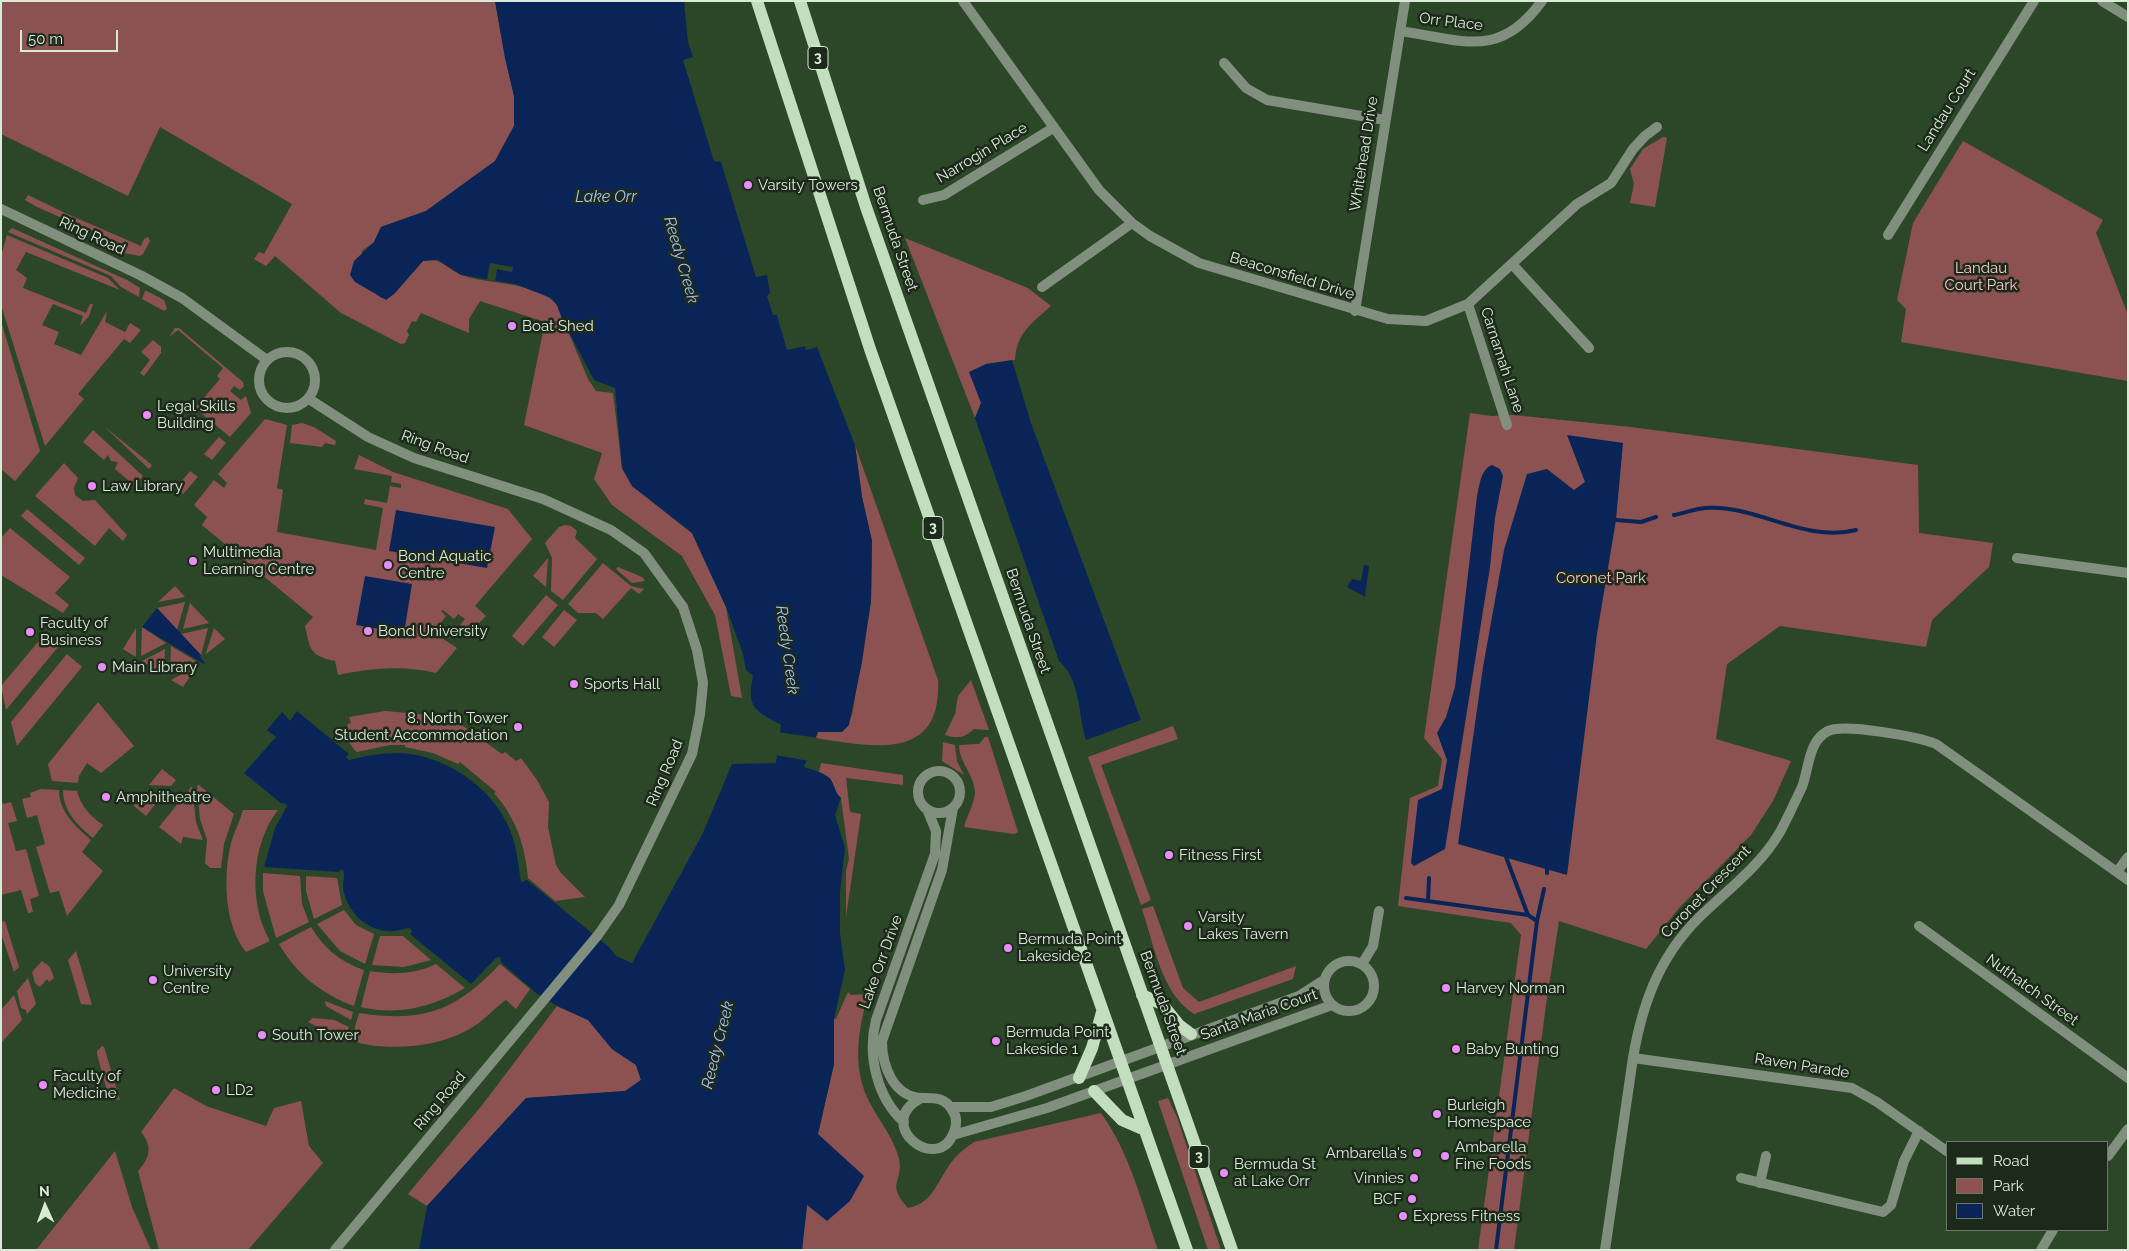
<!DOCTYPE html>
<html>
<head>
<meta charset="utf-8">
<style>
	body { margin:0 }
	#map { position:relative; width:2129px; height:1251px; overflow:hidden; background:#2c4728; font-family:Raleway,sans-serif }
	canvas { display:block }
	.frame { position:absolute; inset:0; border:2px solid #d9ead7; pointer-events:none }
	.legend { position:absolute; left:1946px; top:1141px; width:162px; height:90px; box-sizing:border-box; background:#1d2a1b; border:1px solid #687766; margin:0; padding:6px 9px; list-style:none; font-size:15px; color:#d9ead7 }
	.legend li { display:flex; align-items:center; gap:10px; height:25px }
	.legend b { width:25px; border:1px solid #687766 }
	.north { position:absolute; left:20px; top:1181px; width:50px; height:50px; -webkit-text-stroke:4px #1d2a1b; paint-order:stroke; rotate:358deg; font-size:14px; font-weight:700; line-height:20px; text-align:center; color:#d9ead7 }
	.north::after { content:''; display:block; margin:auto; width:18px; height:22px; background:#d9ead7; clip-path:polygon(50% 0,100% 100%,50% 72%,0 100%) }
	.scale { position:absolute; left:20px; top:30px; width:98px; height:22px; box-sizing:border-box; border:2px solid #d9ead7; border-top:0; padding-left:6px; font-size:15px; line-height:18px; white-space:nowrap; color:#d9ead7; -webkit-text-stroke:4px #1d2a1b; paint-order:stroke }
</style>
</head>
<body>
<div id="map">
<canvas width="2129" height="1251"></canvas>
<div class="frame"></div>
<ul class="legend">
<li><b style="height:6px;background:#c2debe"></b>Road</li>
<li><b style="height:14px;background:#8c5251"></b>Park</li>
<li><b style="height:14px;background:#092558"></b>Water</li>
</ul>
<div class="north">N</div>
<div class="scale">50 m</div>
</div>
<script>
const context = document.querySelector('canvas').getContext('2d');
context.lineJoin = 'round';
function fillPath(path, color) { context.fillStyle = color; context.fill(path, 'evenodd'); }
function strokePath(path, color, width, dash) { context.strokeStyle = color; context.lineWidth = width; context.lineCap = dash ? 'butt' : 'round'; context.setLineDash(dash || []); context.stroke(path); }
function drawText(font, color, halo, rows, align = 'center') {
  context.font = font + ' Raleway,sans-serif'; context.lineWidth = 5; context.setLineDash([]); context.textBaseline = 'middle'; context.strokeStyle = halo; context.fillStyle = color; for (const [text, x, y, turn = 0] of rows) {
    context.save(); context.translate(x, y); context.rotate((+turn || 0) * Math.PI / 180); context.textAlign = isNaN(turn) ? turn : align; if (halo) context.strokeText(text, 0, 0); context.fillText(text, 0, 0); context.restore();
  }
}
const green = new Path2D(`
	M1,1h494l10,56 9,39v30l-19,35 -69,50 -45,16 -7,15 -12,9 -1,34 11,5 9,8 13,-4 29,-33c15,-6 25,9 39,14 28,11 74,5 95,30l31,74 8,12 17,2 9,75 10,18 60,47 34,74 16,91 -11,-2 -16,-81 -33,-59 -70,-51 -18,-26 8,-26 -78,-28 21,-103 -65,-21 -11,18v14l-48,-20 -5,9 -4,-1 -5,10 2,4 -4,8 -4,1 -60,-31 -66,-57 -9,10 -12,-7 5,-7 5,2 28,-50 -132,-77 -32,69 -127,-62z
	M1663,137l4,1 -12,69 -25,-4 4,-19 -4,-15 13,-20z
	M1963,141l140,79 -7,13 32,82v66l-227,-39 5,-33 -9,-9 16,-77z
	M28,195l37,18 76,33 3,-7 4,-2 2,4 -7,13 -3,2 -17,-3 3,-7 -89,-39 -12,-7z
	M12,228l115,52 13,8 -1,9 -18,-10 -10,-11 -103,-44z
	M7,235l101,43 12,12 -94,-38 -10,18 11,8 -4,10 63,25 4,-9h3l-4,12 -9,10 3,-10 -30,-12 -11,21 17,7 -5,12 27,11 26,-44 -2,11 20,10 5,-9 11,7 -11,13 -6,-4 -46,55 6,5 -39,47 -44,-141v-49z
	M905,238l123,50 23,18c-19,17 -34,26 -36,54l-29,4 -5,39 -6,15z
	M145,291h2l17,9 3,9 -3,2 -22,-12z
	M1,321l39,130 -25,30 -14,-12z
	M175,328h4l64,54 1,4 -4,4 -6,-4 -4,5 11,9 5,-4 5,17 -21,24 -35,-29 25,-29 -3,-3 6,-8 -45,-38 -9,7z
	M153,340l8,7v6l-17,23 -4,-3 10,-13 -9,-8z
	M1470,413l22,3 21,-1 118,12 287,38 1,68 74,10 -4,24 -57,53 -6,27 -146,-21 -53,38 -11,75 75,22 -18,40 -22,34 -71,72 -34,42 -87,-28 -13,84 -32,245h-36l43,-315 -10,-12 -113,-17 12,-108 28,-12 4,-27 -18,-21z
	M265,419l22,6 -10,63 6,2 -6,42 99,18 7,-42 -19,-4 1,-5 22,4 3,-17 11,2v-4l-10,-2 1,-6 -38,-7 5,-14 34,17 115,37 24,30 -57,67 11,10 -19,19 -9,-7 7,-9 -7,-5 -4,5 -11,-9 -2,1 5,5 -10,13 6,5 -2,3 17,11 -21,25c-33,-8 -65,-5 -98,2l-3,-14c-26,-5 -25,-13 -30,-35l8,-9 -111,-92 5,-8 -13,-12 20,-25 10,8 3,-5 -9,-9z
	M302,423l12,4 22,14 -1,4 -10,-2 -3,4 -32,-4 2,-18z
	M105,427l47,38 -3,4z
	M93,430l50,46 -8,10 -20,-17 3,-7 -7,-1 -3,-6 -4,5 -21,-18z
	M219,437l7,6 -14,17 -8,-6z
	M855,445l83,235c4,84 -68,66 -123,58l3,-6h24l10,-17 19,-114 1,-60 -10,-44z
	M64,463l14,15 -4,10 1,7 8,6 12,-1 32,35 -4,6 -14,-13 -14,18 -60,-50z
	M190,471l8,6 -15,17 -7,-6z
	M27,509l58,49 -6,7 -58,-49z
	M565,525l6,1 6,5 -2,7 22,21 -34,41 -12,-9 1,-33 -7,-15 14,-16z
	M10,528l60,49 -15,16 14,12 -6,8 -62,-38v-37z
	M548,558l-2,29 -13,-11z
	M603,563l28,23 13,3 -5,5 -8,-6 -28,31 -7,-6h-18l-10,-9z
	M618,567l24,10 3,4 -13,2 -16,-14z
	M175,586l10,11 -27,5z
	M546,595l12,10 -35,41 -11,-10z
	M185,602l-8,28 -20,-22z
	M190,603l19,20 -26,6z
	M564,610l13,10 -23,27 -12,-10z
	M142,627l24,16 -25,13z
	M136,628v29l-13,-8z
	M208,628l-7,27 -20,-21z
	M214,628l11,11 -19,15v-1z
	M43,636l15,11 -52,63 -5,-24z
	M171,646l25,15 -26,13z
	M165,649l-1,26 -22,-14z
	M67,654l15,13 -65,79 -6,-24z
	M193,668l2,1 -12,18 -12,-7z
	M971,680l18,50 -15,-1c-10,9 -17,10 -29,6l10,-21 3,-18z
	M98,702l36,44 -33,27 -14,-10 -8,13 -1,7 -26,-2 -4,-17z
	M385,711l45,4 12,11 9,-1 5,-4 46,33 3,-2 11,9 5,-3 16,22 12,22 -1,25 8,38 5,8 24,24 -30,4 -27,-23c-3,-33 -12,-60 -34,-85l2,-1 -36,-30 -2,2 -25,-11 -28,-6v-2h-15l-33,7c-8,-6 -12,-19 -9,-28l3,-1 -2,-6z
	M1173,726l5,13 -77,26 50,135 -10,5 -53,-148z
	M985,737h3l30,95 -4,2 -50,-7c3,-11 10,-23 11,-34 0,-18 -16,-30 -16,-48l20,-1z
	M943,742l12,3 2,16 7,14 -22,-14z
	M821,763l82,12v10l-57,-7 4,34 11,2 -15,103v-46l3,-12 -8,-61 -4,-4 -7,-16 -11,-6z
	M162,769l14,11 -5,6 -22,-1z
	M199,785l35,29 -10,30 -3,24h-11l-5,-5 2,-23 -7,-21 -3,-33z
	M192,786l4,36 7,18 -20,-3 -2,7 -22,-17z
	M41,789l18,1c0,22 17,37 32,50l-9,12 21,19 -36,45 -8,-25 -9,2 -14,-46 9,-3 -8,-29 -10,3 -5,-19 9,-2 -1,-4z
	M63,790l14,1c4,15 13,25 26,34l-10,13c-16,-13 -30,-27 -30,-48z
	M141,796l19,2 -14,18 -13,-11z
	M1,799l2,5 8,-2 6,19 -9,2 8,28 10,-2 13,47 -9,3 3,13 -5,1 -7,-23 -20,5z
	M243,810h35c-27,34 -30,93 -8,131l-24,11c-22,-27 -23,-76 -15,-109 3,-11 9,-22 12,-33z
	M263,873l37,3 2,28 7,18 -33,16 -13,-47z
	M306,876l31,2 5,27 -28,14 -8,-28z
	M1153,906l30,82 16,14 97,-36 -3,13 -99,35c-33,-21 -40,-70 -52,-105z
	M344,910l12,15 18,9 -9,30 -25,-13 -23,-27z
	M5,921l14,46 -5,5 -13,-39v-11z
	M311,927c13,21 29,35 53,43l-10,36c-32,-12 -57,-31 -75,-62z
	M380,936h23l28,24 -27,7 -32,-2z
	M76,951l16,54 -11,-1 -13,-44z
	M42,961l8,6 4,11 -5,4 -2,-3 -7,8 -5,-4 -3,-11z
	M436,964l29,24c-33,19 -66,28 -104,19l9,-36c22,4 46,3 66,-7z
	M500,964l30,25 -14,20 -10,-9c-11,8 -20,18 -30,25 -34,23 -87,27 -125,16l8,-28c64,10 97,-2 141,-49z
	M28,978l8,26 -9,10 -1,-4 -5,-2 -4,-17z
	M848,992l3,3 17,-1c-10,38 -17,75 3,111 10,18 23,34 28,54 5,23 -14,24 9,49 23,-4 28,-23 40,-41 7,-11 16,-18 26,-25l127,-29c29,40 41,91 57,137h-356l5,-45 11,-71 16,-70v-45h2z
	M14,995l8,25 -21,23v-33z
	M325,1001l28,11 -2,8 -25,-14z
	M557,1006l31,14 24,29 24,16 5,15 -16,11 -99,7 -99,108 -19,-12 75,-90z
	M313,1018l21,2 15,7 -4,13 -37,-18z
	M102,1046l2,1 16,53 -11,-2 -12,-44v-3z
	M174,1088l32,18 60,20 8,-18 27,-7 8,45 14,17 -75,87h-89l-21,-79c12,-13 15,-25 3,-39z
	M1168,1098l9,19 44,133h-13l-50,-149z
	M115,1151l17,56 19,43h-115z`);
const water = new Path2D(`
	M495,1h189l4,41 5,15 -10,3 31,101 7,1 35,115 11,-2 3,18 -3,3 6,19h4l10,35 18,-4 1,4 11,-3 38,98 7,52 10,44 -1,60 -9,61 -13,63 -7,7h-24l-14,35c8,3 21,5 27,13 4,6 4,13 10,18l-6,17 10,33 -5,44v41l5,37 -11,49v45l-16,70 46,42 -14,25 -23,20 -20,-16 -5,45h-383l8,-44 99,-108 99,-7 16,-11 -5,-15 -24,-16 -24,-29 -31,-14 -21,-13 -35,-31 -1,-5 -4,1 -25,26 -61,-50 2,-2 -2,-4c-7,1 -15,4 -23,3 -23,-2 -41,-21 -44,-44 0,-6 3,-14 -1,-18l-4,3 -74,-5 11,-39 12,-22 -2,-3 -3,1 -38,-31 32,-36 -9,-7 15,-18 8,9 7,-10 52,43 -3,3 3,3c16,-4 32,-7 49,-7 46,1 95,34 112,77 7,17 8,34 11,52l6,-2 82,67 7,9 16,7 70,-128 30,-71 44,-1 5,-38c-26,-14 -35,-18 -28,-49l-7,-6 -3,-16 -17,-47 -34,-74 -60,-47 -10,-18 -7,-80 -21,-8 -32,-61 -5,-14 -6,-7 -36,-14 -54,-9 -23,-15 -15,1 -29,33 -8,6 -31,-18 -5,-7 4,-14 20,-19 7,-15 45,-16 69,-50 19,-35v-30l-9,-38z
	M1012,360l19,63 110,297 -55,20c-8,-25 -5,-60 -27,-79l-84,-243 6,-15 -12,-31 17,-8z
	M1567,435l56,8 -7,77 -19,114 -30,241 -109,-31 25,-177 21,-117 23,-76 20,-5 27,21 11,-8z
	M1492,465l8,4 3,7 -8,42 -5,49 -45,282 -31,17 -3,-3 7,-63 24,-11 5,-29 -10,-27 9,-16 9,-30 22,-191c3,-11 3,-26 15,-31z
	M396,510l99,17 -8,41 -98,-17z
	M1364,565l5,1 -4,31 -18,-10 5,-8 9,2z
	M365,576l47,8 -8,49 -48,-8z
	M157,608l44,47 -1,2 5,6 -1,1 -62,-37z`);
const pier = new Path2D(`
	M490,263l23,4 -1,5 -15,-3 -2,13 -8,-2z
	M778,732l40,6 -9,23 -34,-6z`);
const stream = new Path2D(`
	M1674,515c10,-2 21,-6 31,-7 51,-4 98,35 151,22
	M1616,520l25,2 15,-5
	M1506,857l22,58
	M1547,873v-4
	M1406,898l122,17 9,6 -41,329
	M1428,901l1,-23
	M1537,921l7,-32`);
const minor = new Path2D(`
	M963,1l136,189 33,33 18,13 49,27 189,56 38,2 42,-17 109,-100 34,-21 22,-34 12,-13 12,-9
	M2102,1l26,16
	M1400,31c63,9 99,29 142,-30
	M1224,63l22,25 21,12 118,20
	M923,200l21,-5 109,-67
	M1,209l139,66 42,23 85,62
	M1888,235l146,-234
	M1512,264l77,84
	M1042,287l90,-64
	M1468,304l39,121
	M1355,311l50,-310
	M259 380a28 28 0 1 1 56 0a28 28 0 1 1-56 0Z
	M309,399l59,38 46,21 129,41 68,31 33,23 39,54 14,43 6,33 -3,31 -8,40 -73,151 -21,30 -263,315
	M2017,558l111,15
	M918 792a21 21 0 1 1 42 0a21 21 0 1 1-42 0Z
	M2117,872l11,-15
	M1919,926l209,152
	M1324 986a25 25 0 1 1 50 0a25 25 0 1 1-50 0Z
	M1362,964l11,-18 6,-35
	M1633,1058l219,30 25,14 71,50
	M921,1098c-49,26 17,78 33,34 3,-8 3,-16 -2,-22 -7,-13 -17,-12 -30,-12 -29,-1 -40,-33 -40,-57l60,-171 11,-62
	M951,1107h40l35,-11 273,-100 25,-16
	M904,1122c-27,-24 -37,-67 -28,-102l59,-166 1,-23 -9,-22
	M953,1135l94,-27 285,-103
	M2108,1156l20,-27
	M1741,1178l142,34 8,-7 13,-44 15,-30
	M1760,1183l6,-27
	M1605,1250l28,-192c10,-59 29,-108 75,-149 26,-24 54,-46 72,-77 8,-15 15,-30 22,-45 7,-18 6,-46 26,-56 16,-8 91,6 108,13l192,136
	M2041,1250l12,-20`);
const primary = new Path2D(`
	M757,1l113,348 317,901
	M800,1l66,206 366,1043
	M1142,995l20,9 17,21 12,9
	M1079,1078l13,-30 10,-36
	M1094,1091l28,29 23,10`);
const markers = [
	[748,185,5,"#ea8dfc"],
	[512,326,5,"#ea8dfc"],
	[147,415,5,"#ea8dfc"],
	[92,486,5,"#ea8dfc"],
	[193,561,5,"#ea8dfc"],
	[388,565,5,"#ea8dfc"],
	[368,631,5,"#ea8dfc"],
	[30,632,5,"#ea8dfc"],
	[102,667,5,"#ea8dfc"],
	[574,684,5,"#ea8dfc"],
	[518,727,5,"#ea8dfc"],
	[106,797,5,"#ea8dfc"],
	[1169,855,5,"#ea8dfc"],
	[1188,926,5,"#ea8dfc"],
	[1008,948,5,"#ea8dfc"],
	[153,980,5,"#ea8dfc"],
	[1446,988,5,"#ea8dfc"],
	[262,1035,5,"#ea8dfc"],
	[996,1041,5,"#ea8dfc"],
	[1456,1049,5,"#ea8dfc"],
	[43,1085,5,"#ea8dfc"],
	[216,1090,5,"#ea8dfc"],
	[1437,1114,5,"#ea8dfc"],
	[1417,1153,5,"#ea8dfc"],
	[1445,1156,5,"#ea8dfc"],
	[1224,1173,5,"#ea8dfc"],
	[1414,1178,5,"#ea8dfc"],
	[1412,1199,5,"#ea8dfc"],
	[1403,1216,5,"#ea8dfc"]
];
const shields = [
	[818,58,20],
	[933,528,20],
	[1199,1157,20]
];
const shieldNames = [
	["3",818,58],
	["3",933,528],
	["3",1199,1157]
];
const streetNames = [
	["Orr Place",1451,22,7],
	["Landau Court",1947,110,-58],
	["Narrogin Place",982,153,-31],
	["Whitehead Drive",1364,154,-81],
	["Ring Road",92,236,25],
	["Bermuda Street",895,239,71],
	["Beaconsfield Drive",1292,276,17],
	["Carnamah Lane",1502,360,72],
	["Ring Road",435,447,20],
	["Bermuda Street",1028,621,71],
	["Ring Road",665,773,-67],
	["Coronet Crescent",1706,892,-46],
	["Lake Orr Drive",881,962,-70],
	["Nuthatch Street",2032,990,36],
	["Bermuda Street",1163,1003,70],
	["Santa Maria Court",1259,1015,-20],
	["Raven Parade",1802,1066,9],
	["Ring Road",440,1101,-50]
];
const poiNames = [
	["Varsity Towers",758,185],
	["Boat Shed",522,326],
	["Legal Skills",157,406],
	["Building",157,423],
	["Law Library",102,486],
	["Multimedia",203,552],
	["Learning Centre",203,569],
	["Bond Aquatic",398,556],
	["Centre",398,573],
	["Faculty of",40,623],
	["Business",40,640],
	["Bond University",378,631],
	["Main Library",112,667],
	["Sports Hall",584,684],
	["8. North Tower",508,718,"right"],
	["Student Accommodation",508,735,"right"],
	["Amphitheatre",116,797],
	["Fitness First",1179,855],
	["Varsity",1198,917],
	["Lakes Tavern",1198,934],
	["Bermuda Point",1018,939],
	["Lakeside 2",1018,956],
	["University",163,971],
	["Centre",163,988],
	["Harvey Norman",1456,988],
	["Bermuda Point",1006,1032],
	["Lakeside 1",1006,1049],
	["South Tower",272,1035],
	["Baby Bunting",1466,1049],
	["Faculty of",53,1076],
	["Medicine",53,1093],
	["LD2",226,1090],
	["Burleigh",1447,1105],
	["Homespace",1447,1122],
	["Ambarella",1455,1147],
	["Fine Foods",1455,1164],
	["Ambarella's",1407,1153,"right"],
	["Bermuda St",1234,1164],
	["at Lake Orr",1234,1181],
	["Vinnies",1404,1178,"right"],
	["BCF",1402,1199,"right"],
	["Express Fitness",1413,1216]
];
const parkNames = [
	["Landau",1981,268],
	["Court Park",1981,285],
	["Coronet Park",1601,578]
];
const waterNames = [
	["Lake Orr",606,197],
	["Reedy Creek",681,260,74],
	["Reedy Creek",787,650,82],
	["Reedy Creek",718,1045,-76]
];
fillPath(green, '#8c5251');
fillPath(water, '#092558');
fillPath(pier, '#2c4728');
strokePath(stream, '#092558', 4);
strokePath(minor, '#818f7f', 10);
strokePath(primary, '#c2debe', 12);
for (const [x, y, r, color] of markers) { const dot = new Path2D(); dot.arc(x, y, r, 0, 2 * Math.PI); context.fillStyle = color; context.fill(dot); strokePath(dot, '#1d2a1b', 2); }
for (const [x, y, w] of shields) { const box = new Path2D(); box.roundRect(x - w / 2, y - 11.5, w, 23, 4); context.fillStyle = '#1d2a1b'; context.fill(box); strokePath(box, '#d9ead7', 1); }
drawText('bold 14px', '#d9ead7', null, shieldNames);
drawText('15px', '#d9ead7', '#1d2a1b', streetNames);
drawText('15px', '#d9ead7', '#1d2a1b', poiNames, 'left');
drawText('15px', '#f4c7c5', '#1d2a1b', parkNames);
drawText('italic 16px', '#a5c2f3', '#1d2a1b', waterNames);
</script>
</body>
</html>
